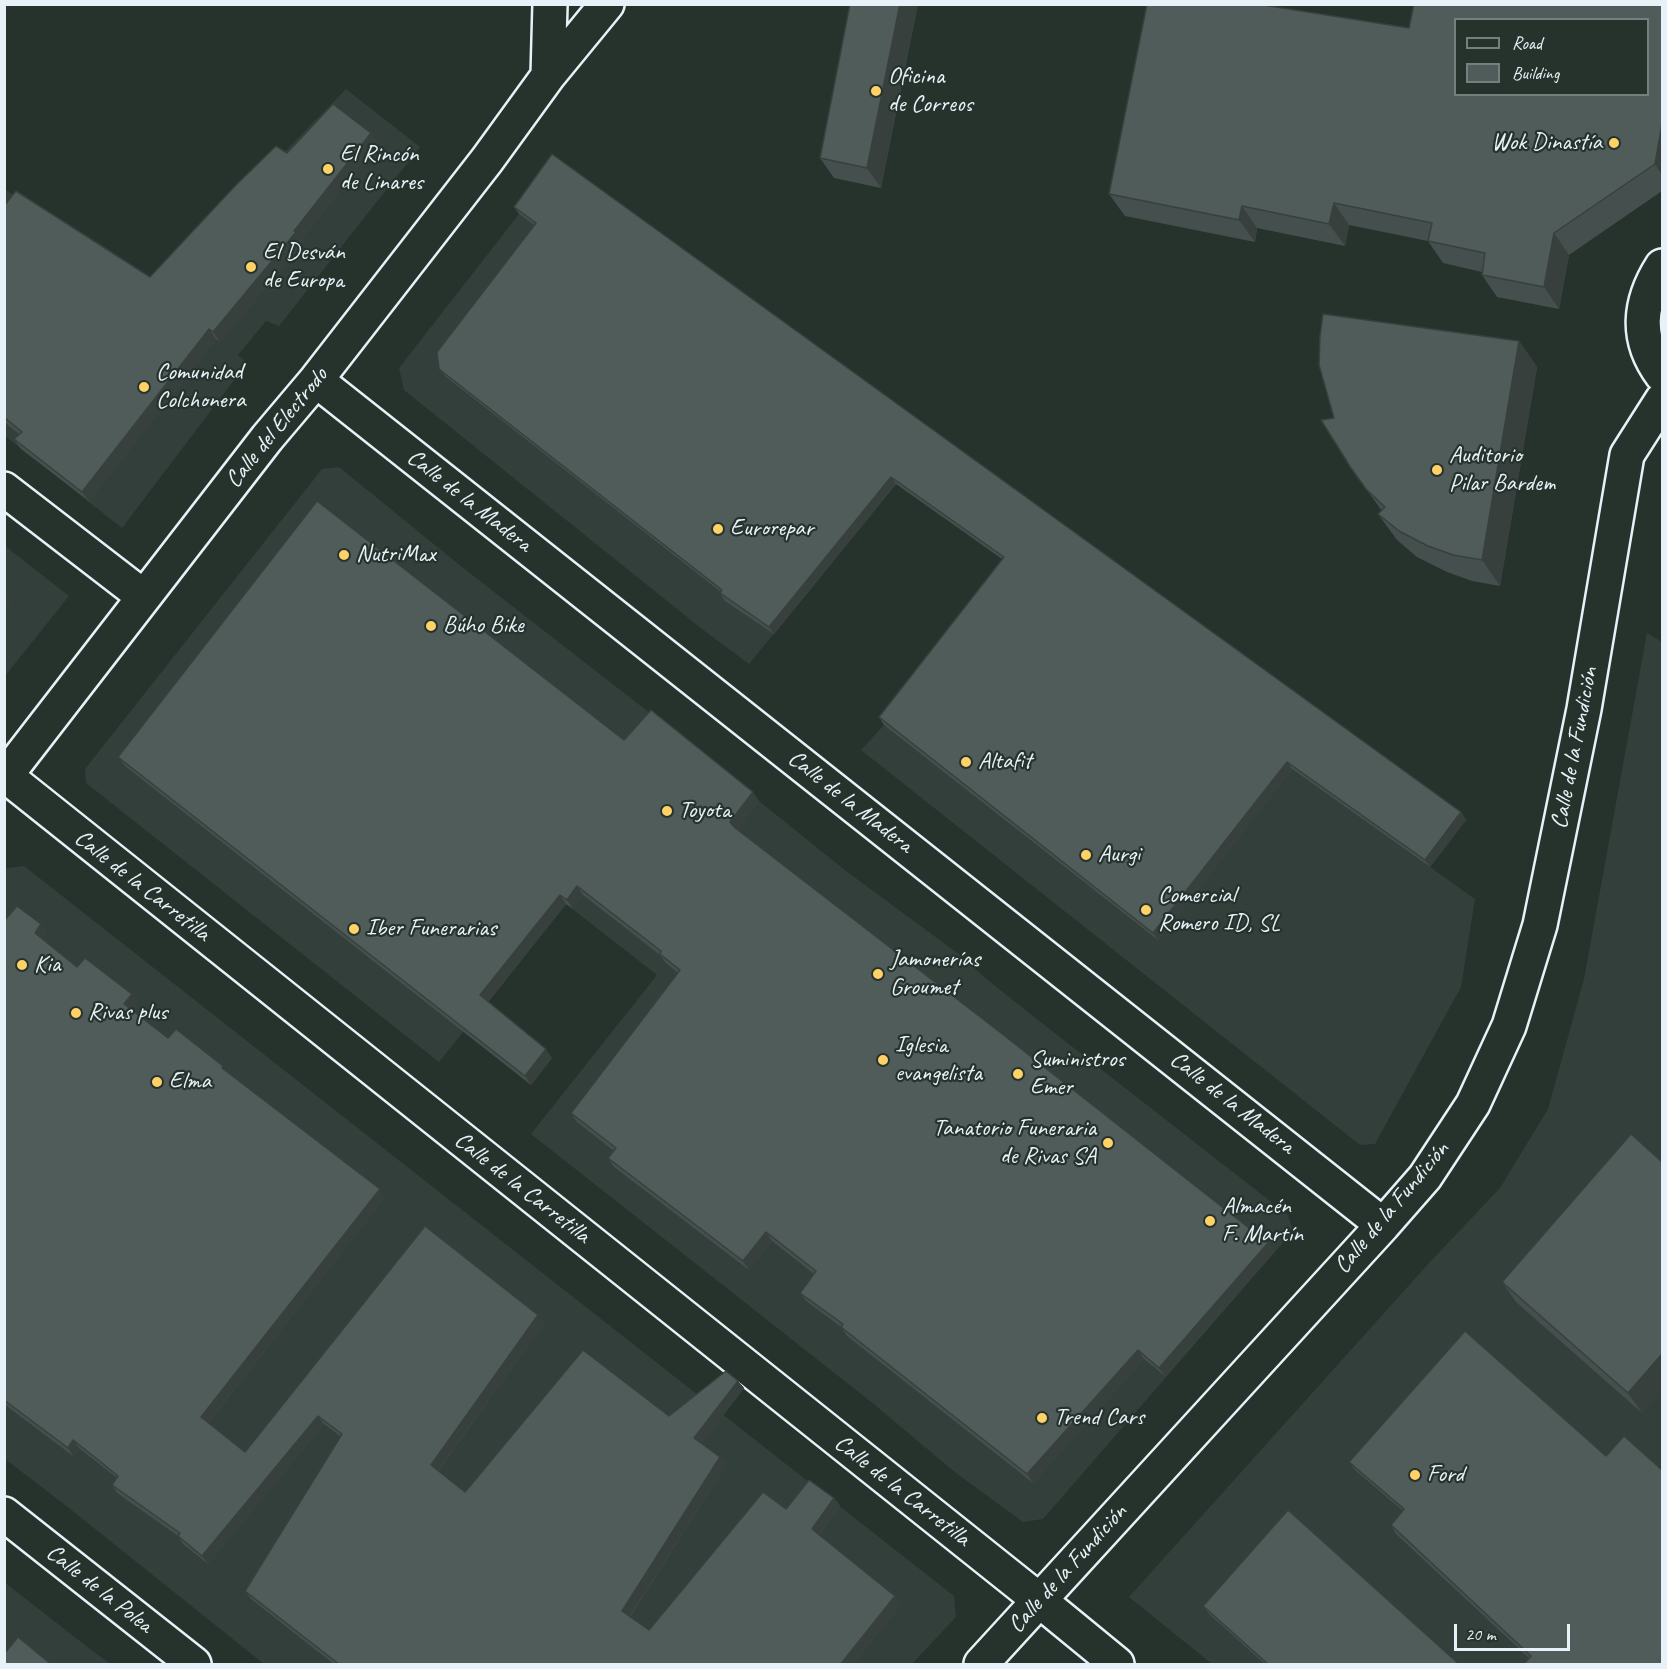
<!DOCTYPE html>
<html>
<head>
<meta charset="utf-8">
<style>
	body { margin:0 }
	#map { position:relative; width:1667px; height:1669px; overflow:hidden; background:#26332d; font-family:Caveat,sans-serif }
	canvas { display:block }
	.frame { position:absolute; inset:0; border:6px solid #e8f1f8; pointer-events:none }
	.legend { position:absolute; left:1454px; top:18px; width:195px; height:78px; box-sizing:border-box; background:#26332d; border:2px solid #747f7e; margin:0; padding:8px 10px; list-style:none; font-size:18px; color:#e8f1f8 }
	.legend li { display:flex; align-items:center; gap:12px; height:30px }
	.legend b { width:30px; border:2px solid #747f7e }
	.scale { position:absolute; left:1454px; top:1624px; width:116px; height:27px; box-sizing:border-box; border:3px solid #e8f1f8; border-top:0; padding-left:8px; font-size:18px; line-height:21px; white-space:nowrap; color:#e8f1f8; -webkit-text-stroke:4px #26332d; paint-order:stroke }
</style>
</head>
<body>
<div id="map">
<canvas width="1667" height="1669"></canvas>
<div class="frame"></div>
<ul class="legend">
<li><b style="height:8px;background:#26332d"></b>Road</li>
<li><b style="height:16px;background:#505c59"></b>Building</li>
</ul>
<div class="scale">20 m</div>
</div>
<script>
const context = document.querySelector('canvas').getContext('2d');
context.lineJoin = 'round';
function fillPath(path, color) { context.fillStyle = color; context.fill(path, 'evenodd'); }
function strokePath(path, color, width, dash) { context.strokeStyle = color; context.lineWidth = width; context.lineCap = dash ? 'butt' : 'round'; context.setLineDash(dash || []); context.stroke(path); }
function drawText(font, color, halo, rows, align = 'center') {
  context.font = font + ' Caveat,sans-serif'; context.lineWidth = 4.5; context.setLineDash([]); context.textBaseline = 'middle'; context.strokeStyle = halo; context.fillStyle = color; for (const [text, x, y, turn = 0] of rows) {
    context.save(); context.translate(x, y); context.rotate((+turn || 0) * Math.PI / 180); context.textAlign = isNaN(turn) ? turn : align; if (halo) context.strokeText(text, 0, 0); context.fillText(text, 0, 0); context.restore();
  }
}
const built = new Path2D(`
	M346,89l74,58 -141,179 -13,-5 -28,34 9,8 -125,165 -117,-92 -1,-247 153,97 85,-90z
	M519,214l377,270 -147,180 -47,-35 -298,-239 -5,-22z
	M339,467l123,100 184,143 200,161 118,87 20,19 45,36 259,202 5,16 -250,288 -20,3 -67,-49 -86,-72 -339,-267 126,-159 -91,-71 -127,158 -353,-279 -1,-14 237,-300z
	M5,546l64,50 -64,80z
	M1647,633l15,9v1022h-450l-83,-67 300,-334 71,-75 48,-79 36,-130z
	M884,725l407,43 184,131 -14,88 -86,157 -15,1 -499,-395z
	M24,866l930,730 2,21 -44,47h-648l-195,-156 -64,-49 -1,-587 3,-4z
	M4,1582l90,70 16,12h-105z`);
const street = new Path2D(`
	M548,76l2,-72
	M1662,266c-23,36 -27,73 0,109
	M316,380l1067,845
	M4,489l140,108
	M6,776l1033,824
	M4,778l263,-340 49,-58 171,-220 61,-84 59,-72
	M4,1514l190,150
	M981,1664l402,-439 42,-48 48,-73 36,-78 31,-101 44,-216 43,-254 35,-55`);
const secondary = new Path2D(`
	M1039,1600l78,64`);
const wall = new Path2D(`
	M850,4h68l-37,184 -47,-10 -14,-20z
	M1662,4v187l-93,64 -10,54 -62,-12 -15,-22v-3l-39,-9 -15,-22 -79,-16 -4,21 -88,-18 -2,14 -130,-26 -16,-22 300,-166z
	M378,142l-77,98 2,2 -83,100 -4,-3 -127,162 -68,-52 -7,-10 5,-5 -15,-12v-216l146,71 137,-124z
	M514,207l947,605 5,8 -36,47 -138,-98 -134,171 -274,-215 -5,-8 123,-158 -106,-75 -122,150 -49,-33 -5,-8 1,-1 -276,-216 -6,-7 95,-144 -15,-11z
	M1519,341l18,26 -37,219 -28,-5 -25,-9 -30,-15 -20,-17 -19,-26 4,-3 -31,-43 -17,-50z
	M624,740l135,61 -22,28 531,414 6,9 -109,124 -21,-17 -111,124 -186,-147 -6,-9 -35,-26 -6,-8 14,-19 -42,-33 -23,29 -135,-103 -6,-9 6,-7 -37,-29 -6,-9 107,-140 -12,-10 -6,-8 -77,-60 -10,14 -7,-5 -78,98 64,56 -21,27 -406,-319 -7,-9z
	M4,921l42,10 -4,7 35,29 60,35 -6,8 37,28 59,34 158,125 -177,226 37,29 180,-226 119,97 -106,148 27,21 204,-76 69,-35 6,7 -42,55 18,14 6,8 -96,152 19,13 137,-121 48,-11 6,8 -21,29 76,61 6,8 -49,61h-517l-84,-66 -6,-8 95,-155 -16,-12 -116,140 -25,-20 -5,-8 -61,-43 -5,-8 5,-7 -14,-11 -24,-19 -6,8 -69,-52z
	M1631,1134l11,279 -126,-111 -14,-20z
	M1606,1456l56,14 -133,188 -133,-124 -5,-9 12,-14 -48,-41 -6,-8z
	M1203,1606l257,59h-194l-57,-51z`);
const shadedWall = new Path2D(`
	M900,4h18l-37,184 -14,-20z
	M1662,124v51l-7,-11z
	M371,133l7,9 -77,98 2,2 -83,100 -7,-10 81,-101z
	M1334,203l15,22 -4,21 -16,-22z
	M1242,206l15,22 -2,14 -16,-22z
	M1554,233l15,22 -10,54 -15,-22z
	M209,329l7,10 -127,162 -7,-9z
	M1519,341l18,26 -37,219 -18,-26z
	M891,477l5,7 -122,150 -5,-7z
	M5,591l7,10 -8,10v-19z
	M1287,762l5,7 -134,171 -5,-7z
	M753,792l6,9 -23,30 -6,-9z
	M1461,812l5,8 -36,47 -5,-7z
	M577,886l6,9 -10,14 -6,-9z
	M560,895l6,9 -80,100 -6,-9z
	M41,924l5,7 -5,9 -6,-7z
	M132,994l5,8 -7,10 -6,-8z
	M546,1049l6,9 -21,27 -6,-9z
	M380,1189l5,8 -179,228 -5,-8z
	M766,1232l6,9 -23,29 -6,-9z
	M1268,1243l6,9 -109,124 -6,-8z
	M538,1315l6,8 -108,150 -5,-8z
	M1138,1350l6,9 -111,124 -6,-9z
	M1662,1354v36l-20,23 -14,-20z
	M738,1381l6,7 -44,58 -6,-8z
	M318,1416l6,8 -116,140 -6,-8z
	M73,1440l6,8 -6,8 -5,-8z
	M720,1457l6,8 -98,154 -6,-8z
	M834,1498l6,8 -23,31 -5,-8z
	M895,1596l6,8 -49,61h-12z`);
const building = new Path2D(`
	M850,4h50l-33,164 -47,-10z
	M1147,4h110l152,24 5,-24h248v120l-7,40 -101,69 -10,54 -62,-12 3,-22 -57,-12 4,-18 -98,-20 -5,21 -87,-18 -3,14 -130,-26zM1455,20h192v74h-192z
	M333,104l38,29 -77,98 2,1 -83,100 -4,-3 -127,163 -68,-53 8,-7 -18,-15v-211l12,-15 134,86 85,-91 41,-40 11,7z
	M552,154l909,658 -36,48 -138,-98 -134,171 -274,-216 125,-160 -113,-80 -122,150 -49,-34 2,-3 -283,-221 -2,-17 99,-129 -22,-16z
	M1323,314l196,27 -37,219 -29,-5 -25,-9 -29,-15 -21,-17 7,-7 -19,-18 -15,-21 -30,-48 13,-2 -15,-53 1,-29z
	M317,501l307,239 27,-30 102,82 -23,30 4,5 267,206 267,210 -109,125 -21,-18 -111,124 -186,-147 2,-3 -43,-31 16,-22 -50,-39 -23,29 -135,-103 8,-10 -45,-35 109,-143 -20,-16 1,-3 -84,-65 -10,14 -7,-5 -80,100 66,54 -21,27 -407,-319z
	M17,906l24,18 -6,9 42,34 8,-9 47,36 -8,10 44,34 8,-9 47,37 -1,2 158,121 -179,228 44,35 180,-226 113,89 -107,150 34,27 118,-142 86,66 57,-45 12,10 -44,57 26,19 -98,154 27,19 114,-138 23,17 23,-29 25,18 -22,31 83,67 -55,69h-500l-95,-74 97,-157 -24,-18 -116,140 -24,-20 2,-3 -68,-48 6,-9 -21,-17 -24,-19 -5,8 -64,-48v-479z
	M1631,1134l31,28v192l-34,39 -126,-111z
	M1465,1331l141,125 18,-20 38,34v195h-139l8,-9 -140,-131 13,-16 -55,-47z
	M1288,1510l172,155h-191l-66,-59z
	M18,1637l34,28h-48v-11z`);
const markers = [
	[876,91,6,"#ffd166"],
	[1614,143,6,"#ffd166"],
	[328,169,6,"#ffd166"],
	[251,267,6,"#ffd166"],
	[144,387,6,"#ffd166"],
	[1437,470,6,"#ffd166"],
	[718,529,6,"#ffd166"],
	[344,555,6,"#ffd166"],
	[431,626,6,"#ffd166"],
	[966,762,6,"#ffd166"],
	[667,811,6,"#ffd166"],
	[1086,855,6,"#ffd166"],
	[1146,910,6,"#ffd166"],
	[354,929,6,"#ffd166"],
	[22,965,6,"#ffd166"],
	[878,974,6,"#ffd166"],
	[76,1013,6,"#ffd166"],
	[883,1060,6,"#ffd166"],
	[1018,1074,6,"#ffd166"],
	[157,1082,6,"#ffd166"],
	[1108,1143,6,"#ffd166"],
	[1210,1221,6,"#ffd166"],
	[1042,1418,6,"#ffd166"],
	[1415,1475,6,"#ffd166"]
];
const poiNames = [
	["Oficina",888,77],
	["de Correos",888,105],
	["Wok Dinastía",1602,143,"right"],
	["El Rincón",340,155],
	["de Linares",340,183],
	["El Desván",263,253],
	["de Europa",263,281],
	["Comunidad",156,373],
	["Colchonera",156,401],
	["Auditorio",1449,456],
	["Pilar Bardem",1449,484],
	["Eurorepar",730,529],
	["NutriMax",356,555],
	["Búho Bike",443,626],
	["Altafit",978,762],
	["Toyota",679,811],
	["Aurgi",1098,855],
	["Comercial",1158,896],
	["Romero ID, SL",1158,924],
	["Iber Funerarias",366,929],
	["Jamonerías",890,960],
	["Groumet",890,988],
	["Kia",34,965],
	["Rivas plus",88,1013],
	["Iglesia",895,1046],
	["evangelista",895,1074],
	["Suministros",1030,1060],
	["Emer",1030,1088],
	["Elma",169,1082],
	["Tanatorio Funeraria",1096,1129,"right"],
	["de Rivas SA",1096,1157,"right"],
	["Almacén",1222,1207],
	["F. Martín",1222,1235],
	["Trend Cars",1054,1418],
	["Ford",1427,1475]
];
const streetNames = [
	["Calle del Electrodo",277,428,-51],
	["Calle de la Madera",469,501,38],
	["Calle de la Fundición",1575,748,-79],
	["Calle de la Madera",850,802,38],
	["Calle de la Carretilla",142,886,38],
	["Calle de la Madera",1232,1103,38],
	["Calle de la Carretilla",522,1188,38],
	["Calle de la Fundición",1392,1208,-50],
	["Calle de la Carretilla",902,1491,38],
	["Calle de la Fundición",1068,1569,-48],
	["Calle de la Polea",99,1589,38]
];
fillPath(built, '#333f3a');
strokePath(street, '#e8f1f8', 38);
strokePath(secondary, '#e8f1f8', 38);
strokePath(street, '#26332d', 33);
strokePath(secondary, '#26332d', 33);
fillPath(wall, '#454f4d');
fillPath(shadedWall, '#38403e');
fillPath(building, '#505c59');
strokePath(building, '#38403e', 1.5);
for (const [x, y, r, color] of markers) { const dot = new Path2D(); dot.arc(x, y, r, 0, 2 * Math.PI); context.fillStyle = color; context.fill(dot); strokePath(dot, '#26332d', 2); }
drawText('24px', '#e8f1f8', '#26332d', poiNames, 'left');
drawText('24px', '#e8f1f8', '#26332d', streetNames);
</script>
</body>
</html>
